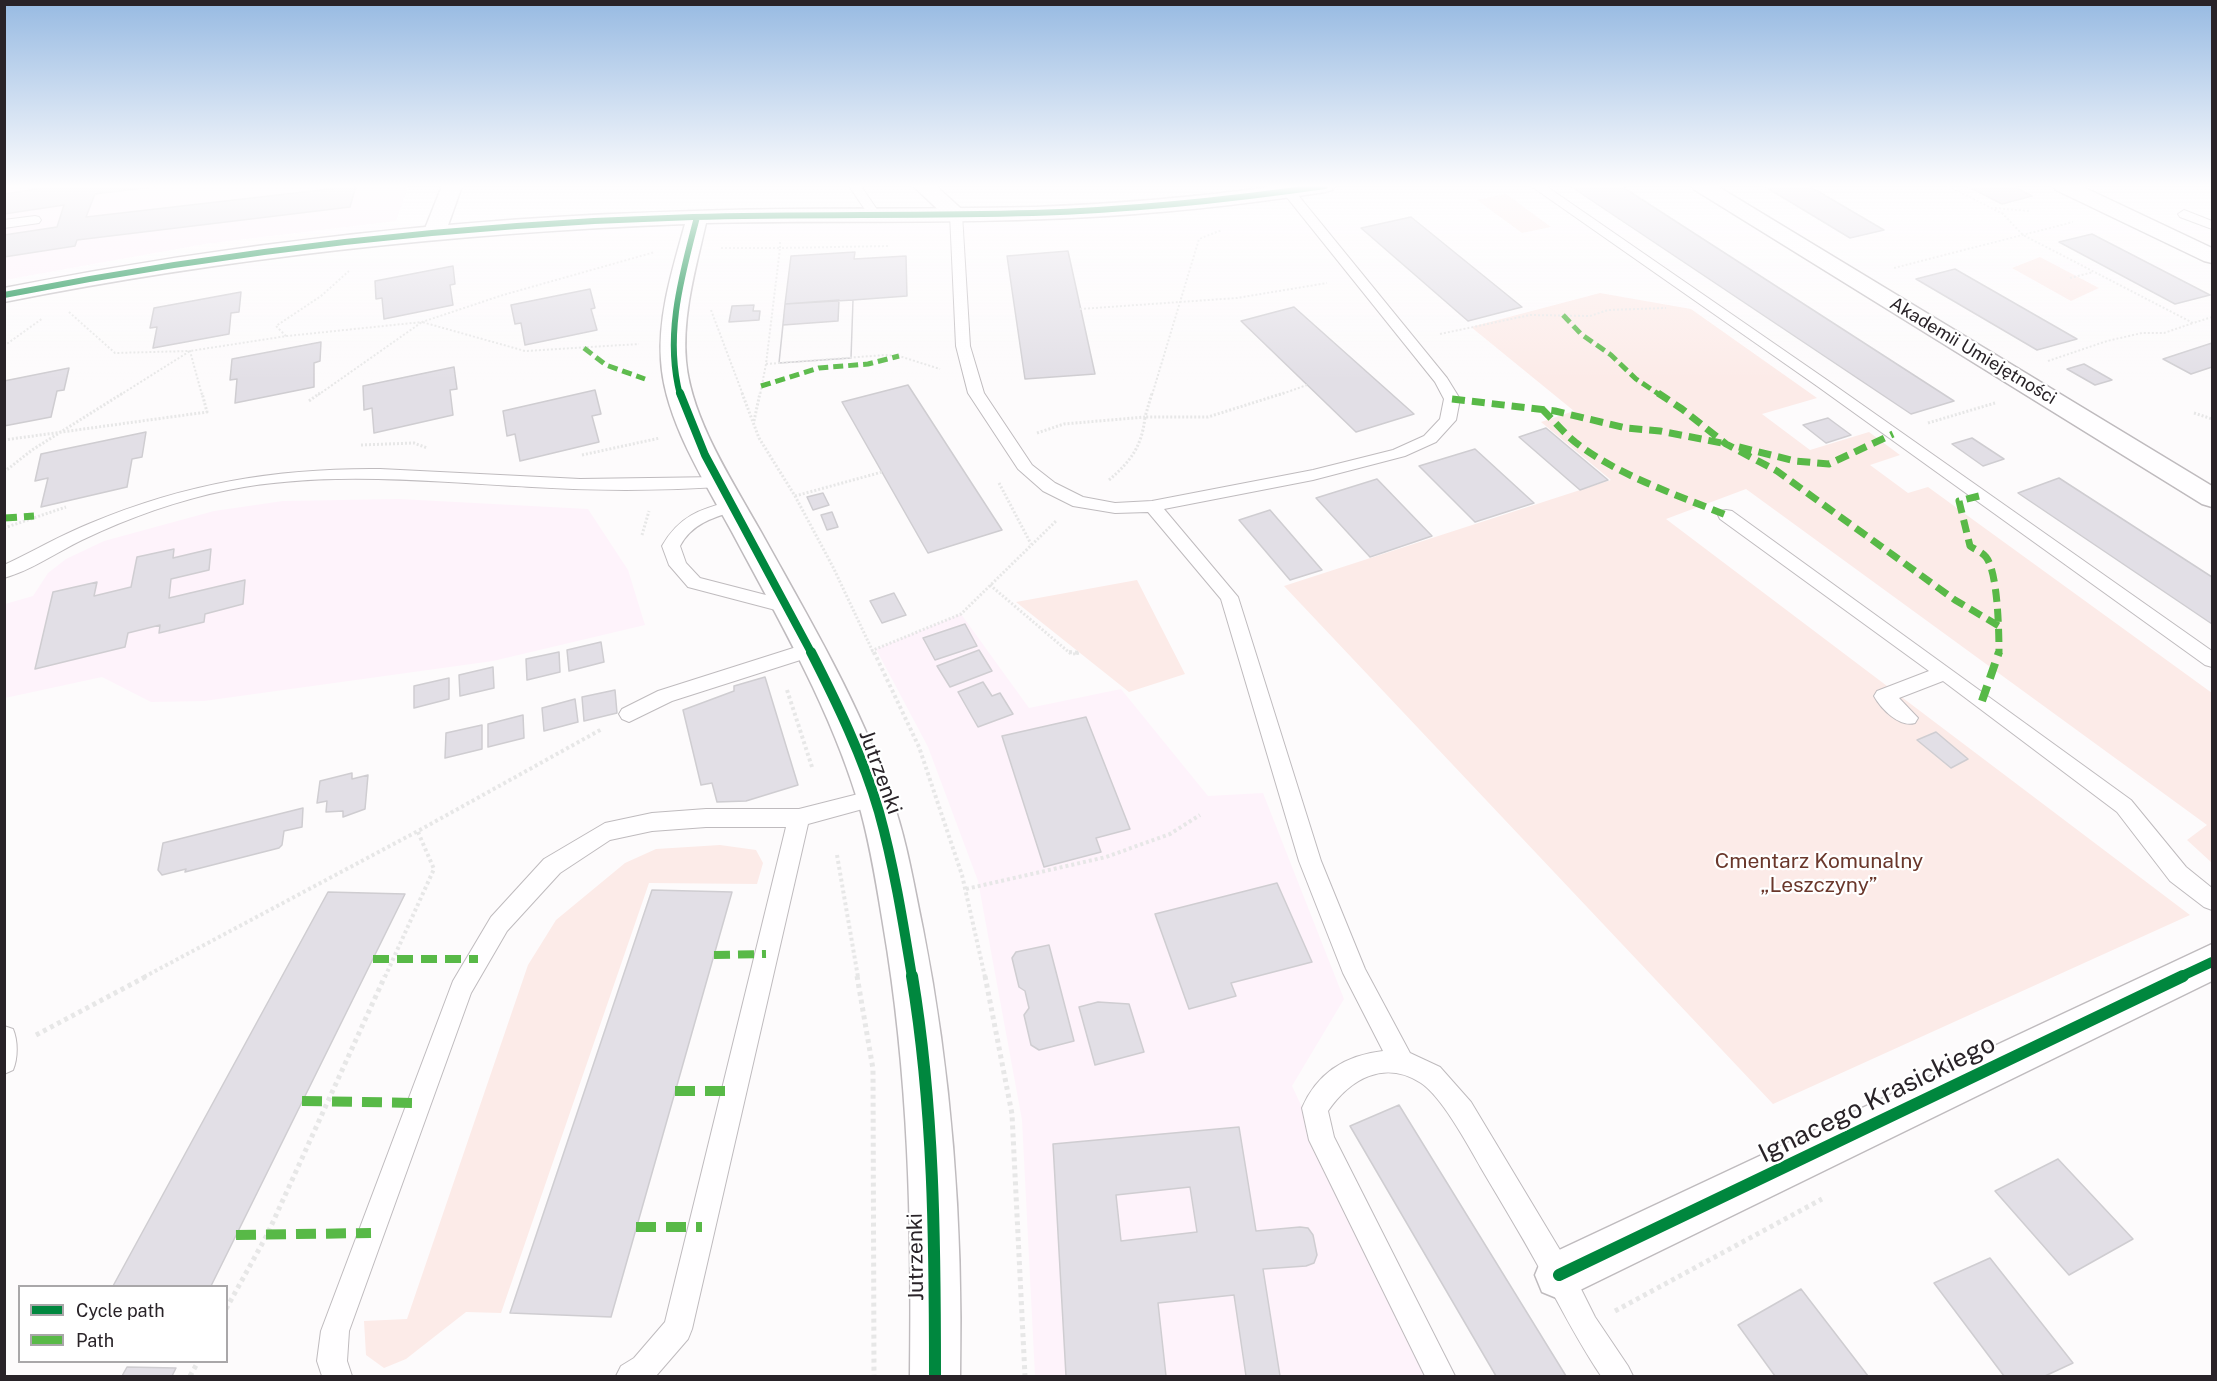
<!DOCTYPE html>
<html>
<head>
<meta charset="utf-8">
<style>
	body { margin:0 }
	#map { position:relative; width:2217px; height:1381px; overflow:hidden; background:#fdfbfc; font-family:"Public Sans",sans-serif }
	canvas { display:block }
	.frame { position:absolute; inset:0; border:6px solid #292328; pointer-events:none }
	.legend { position:absolute; left:18px; top:1285px; width:210px; height:78px; box-sizing:border-box; background:#fff; border:2px solid #a9a7a9; margin:0; padding:8px 10px; list-style:none; font-size:18px; color:#292328 }
	.legend li { display:flex; align-items:center; gap:12px; height:30px }
	.legend b { width:30px; border:2px solid #a9a7a9 }
</style>
</head>
<body>
<div id="map">
<canvas width="2217" height="1381"></canvas>
<div class="frame"></div>
<ul class="legend">
<li><b style="height:8px;background:#00873e"></b>Cycle path</li>
<li><b style="height:8px;background:#58b947"></b>Path</li>
</ul>
</div>
<script>
const context = document.querySelector('canvas').getContext('2d');
context.lineJoin = 'round';
function fillPath(path, color) { context.fillStyle = color; context.fill(path, 'evenodd'); }
function strokePath(path, color, width, dash) { context.strokeStyle = color; context.lineWidth = width; context.lineCap = dash ? 'butt' : 'round'; context.setLineDash(dash || []); context.stroke(path); }
function drawText(font, color, halo, rows, align = 'center') {
  context.font = font + ' "Public Sans",sans-serif'; context.lineWidth = 4.5; context.setLineDash([]); context.textBaseline = 'middle'; context.strokeStyle = halo; context.fillStyle = color; for (const [text, x, y, turn = 0] of rows) {
    context.save(); context.translate(x, y); context.rotate((+turn || 0) * Math.PI / 180); context.textAlign = isNaN(turn) ? turn : align; if (halo) context.strokeText(text, 0, 0); context.fillText(text, 0, 0); context.restore();
  }
}
const built = new Path2D(`
	M5,186h403l-12,35 -191,23 -200,36z
	M399,499l189,10 40,61 17,55 -152,36 -289,40 -53,1 -49,-25 -97,21v-94l28,-8 15,-23 18,-14 38,-18 110,-30 69,-10z
	M961,614l68,94 92,-19 87,107 55,-3 81,206 -52,87 137,290h-394l-13,-256 -44,-239 -50,-134 -52,-98z`);
const green = new Path2D(`
	M1506,194l45,33 -29,6 -45,-33z
	M2040,257l59,31 -28,13 -59,-33z
	M1600,293l91,16 126,89 -55,16 48,36 59,-18 31,23 -30,10 38,28 20,-6 284,206v170l-25,-23 20,-15 -461,-336 -80,30 524,396 -417,189 -489,-518 327,-106 -70,-58 33,-11 -103,-84z
	M1137,580l48,94 -56,18 -113,-90z
	M720,845l36,5 7,13 -6,21 -108,-1 -148,430 -35,-1 -60,47 -22,9 -18,-13 -2,-34 43,-2 121,-354 28,-45 69,-57 31,-14z`);
const building = new Path2D(`
	M56,186h104l-65,8 -9,23 270,-31 -6,21 -273,33 -2,6 -71,11v-22l53,-8 7,-22 -60,9v-20z
	M1570,186h51l333,215 -43,13z
	M1764,186h45l75,44 -34,8z
	M1967,186h46l19,10 -30,8z
	M1411,217l111,90 -54,14 -107,-93z
	M2092,234l118,61 -35,9 -116,-62z
	M1068,251l27,123 -70,5 -18,-123z
	M855,252l-1,7 52,-3 1,40 -54,4 -2,58 -72,5 4,-38 55,-4 1,-21 -54,4 6,-48z
	M453,266l2,18 -5,1 3,20 -69,14 -2,-21 -6,1 -1,-18z
	M1955,269l122,70 -40,11 -121,-71z
	M590,289l5,19 -4,1 6,21 -72,15 -4,-22 -6,1 -4,-19z
	M241,292l-2,20 -8,1 -2,21 -76,14 4,-21 -7,1 4,-20z
	M853,300l-2,58 -72,5 6,-59z
	M754,305l-1,6h7l-1,9 -30,2 3,-16z
	M1294,307l120,107 -58,18 -115,-111z
	M321,342l-1,19 -6,2v24l-79,16 2,-24 -7,1 2,-21z
	M2212,343v24l-21,7 -28,-15z
	M2084,364l28,16 -17,5 -28,-16z
	M454,367l3,22 -7,1 3,25 -79,18 -2,-25 -8,2 -1,-24z
	M69,368l-5,22 -7,1 -6,26 -47,9v-45z
	M908,385l94,145 -74,23 -86,-151z
	M595,390l6,24 -9,2 7,26 -79,19 -5,-27 -8,2 -4,-25z
	M1828,418l23,17 -25,8 -23,-18z
	M1546,428l62,52 -28,10 -61,-53z
	M146,432l-4,25 -10,2 -5,28 -86,20 7,-29 -13,3 6,-27z
	M1972,438l32,21 -21,7 -31,-22z
	M1475,449l59,54 -59,19 -56,-56z
	M2059,478l153,99v47l-194,-131z
	M1377,479l55,57 -62,21 -54,-59z
	M823,493l6,12 -16,5 -6,-13z
	M1270,510l52,60 -32,10 -51,-60z
	M832,512l6,15 -11,3 -6,-15z
	M174,549l-1,9 38,-9 -2,21 -38,9 -2,19 76,-18 -2,24 -38,10 -1,8 -45,11 1,-8 -32,8 -3,14 -90,22 18,-77 44,-10 -3,14 37,-9 6,-30z
	M894,593l12,22 -24,8 -12,-22z
	M965,624l12,22 -42,14 -12,-22z
	M601,642l3,20 -35,9 -2,-21z
	M979,650l13,21 -42,16 -13,-21z
	M559,652l1,20 -33,8 -1,-21z
	M493,667l1,21 -34,8 -1,-21z
	M765,677l33,108 -52,16 -29,1 -5,-19 -11,2 -18,-75 51,-19v-5z
	M449,678v21l-35,9v-22z
	M983,682l9,14 8,-3 13,21 -35,13 -20,-35z
	M615,690l2,23 -33,8 -2,-24z
	M575,699l3,23 -34,9 -2,-23z
	M523,715l1,23 -36,9v-23z
	M1086,717l44,112 -34,9 5,14 -57,15 -42,-131z
	M482,725v24l-37,9 1,-25z
	M1936,732l32,27 -17,9 -34,-28z
	M352,773v6l16,-4 -3,34 -22,8v-6l-17,1 1,-11 -10,2 3,-22z
	M303,808l-1,19 -18,4 -2,14 -3,3 -94,24 1,-3 -24,6 -4,-5 5,-27z
	M1277,883l35,79 -81,21 5,13 -47,13 -34,-95z
	M652,890l80,2 -121,425 -101,-4z
	M328,892l77,2 -194,392h-98z
	M1049,945l25,96 -35,9 -8,-5 -7,-30 5,-7 -4,-17 -6,-4 -7,-29 4,-6z
	M1098,1002l31,2 15,48 -49,13 -16,-58z
	M1399,1105l167,271h-70l-146,-250z
	M1239,1127l17,104 44,-4 8,1 5,7 4,20 -3,8 -8,3 -43,3 17,107h-34l-12,-81 -76,8 8,73h-100l-13,-232zM1190,1187l7,45 -76,9 -5,-46z
	M2058,1159l75,80 -64,36 -74,-84z
	M1990,1258l83,105 -28,13h-41l-70,-93z
	M1801,1289l67,87h-93l-37,-51z
	M127,1367l49,1 -4,8h-50z`);
const pathFar3 = new Path2D(`
	M1948,186l55,28 20,21 170,88 19,-6
	M1995,208l34,3
	M780,242v6l110,-2
	M721,248h59l-14,116 -6,31
	M1894,268l179,-46
	M2070,278l23,-6
	M1080,309l157,-11 90,-15
	M711,310l32,85
	M69,312l46,41 75,-2 12,44
	M1440,334l90,-19 60,1 18,-6 58,-2
	M286,336l-10,-10 45,-30 28,-25
	M4,346l39,-28
	M2048,361l59,-20 35,-8h22l29,-10
	M766,364l119,-9 14,1 41,13
	M120,395l70,-44 97,-15 135,-14 81,-27 152,-43
	M318,395l104,-73 103,29 114,-7
	M1152,395l47,-156 23,-9
	M1279,395l28,-10`);
const pathFar2 = new Path2D(`
	M742,393l17,45 36,58 38,71 41,87
	M309,401l11,-8
	M2194,413l18,6
	M754,421l6,-28
	M1928,423l67,-20
	M1037,433l27,-9 81,-7 7,-24
	M4,440l203,-28 -5,-19
	M361,445l53,-2 13,5
	M582,455l78,-17
	M4,472l28,-22 91,-57
	M1109,480c22,-19 33,-34 36,-63h63l76,-24
	M999,483l32,61
	M795,496l87,-24
	M4,528l62,-21
	M642,535l7,-24
	M990,585l81,69
	M871,651l90,-37 95,-93
	M1073,654l7,-1`);
const pathFar1 = new Path2D(`
	M874,652l45,95 43,128 23,102
	M1069,652l11,1
	M787,690l25,77
	M837,855l21,122
	M966,889l140,-32 64,-23 30,-19
	M144,977l274,-146 184,-102
	M385,977l49,-108 -16,-37`);
const path = new Path2D(`
	M857,976l16,93 1,307
	M985,976l27,138 13,262
	M36,1035l111,-59
	M226,1309l41,-74 118,-259
	M1615,1311l207,-112
	M190,1376l8,-14`);
const service = new Path2D(`
	M849,186h12l19,28 -2,3h-8z
	M1531,186h15l281,194 385,271v16l-7,-2 -388,-279z
	M1289,188l4,1 154,189 13,21 -4,21 -20,22 -31,14 -92,24 -149,29 74,88 83,264 44,108 45,84 30,14 31,35 98,163 26,52 33,49 5,10h-32c-20,-30 -35,-58 -52,-90 -21,-40 -45,-79 -68,-118 -13,-23 -39,-71 -60,-85 -37,-24 -71,-4 -93,28l6,26 121,239h-30l-116,-236 -7,-32c15,-35 44,-53 81,-57l-40,-78 -44,-112 -78,-262 -73,-87 -33,1 -42,-7 -30,-15 -25,-22 -50,-76 -12,-47 -6,-132 6,-4 6,4 8,132 14,47 48,72 23,18 28,14 32,6 37,-2 161,-31 80,-20 31,-14 16,-17 4,-20 -9,-17 -150,-187v-6z
	M2184,210l28,11v8l-32,-12 -2,-3z
	M35,216l4,1 2,3 -2,3 -35,5v-8z
	M380,469l200,10 139,-2 6,1 2,4 -2,4 -6,1c-62,4 -124,4 -187,0 -101,-5 -203,-17 -304,3 -50,10 -100,28 -146,50 -25,12 -50,30 -78,38v-13c30,-14 57,-30 87,-42 95,-40 187,-55 289,-54z
	M732,501l6,1 2,4 -2,4c-23,7 -46,13 -58,36l6,17 14,15 93,24 3,5 -3,5 -6,1 -99,-26 -19,-22 -7,-19c17,-30 38,-37 70,-45z
	M1726,510l6,1 399,289 55,67 26,21v22l-8,-3 -34,-26 -53,-69 -174,-131 -44,17 19,20 -3,5c-15,5 -34,-14 -41,-27l3,-5 52,-20 -209,-152 -2,-4 2,-4z
	M809,643l7,2 2,5 -2,5 -144,46 -43,21 -7,-3 -3,-5 3,-5 36,-18z
	M874,790l7,2 4,6 -4,6 -73,20 -116,505 -4,10 -32,37h-40l5,-10 13,-8 31,-36 121,-495h-80l-54,4 -42,9 -50,33 -53,58 -36,62 -122,338 -2,30 5,15h-30l-5,-15 4,-30 132,-350 38,-64 53,-58 61,-36 47,-10 54,-4h93z
	M4,1026l9,3c5,12 5,29 0,41l-9,4z`);
const minor = new Path2D(`
	M442,186h20l-16,45 -3,5 -8,1 -8,-1 -3,-5z
	M913,186h23l31,28 -3,5 -8,1 -8,-1z
	M1692,186h25l495,300v21l-10,-3 -507,-314z
	M2053,186h28l131,62v15l-8,-2 -148,-71z
	M2212,944v37l-636,311 -17,7 -17,-7 -7,-17 7,-17z`);
const tertiary = new Path2D(`
	M1279,186h56l-3,4 -7,2c-84,13 -169,22 -254,26 -121,6 -243,2 -365,5 -10,44 -24,92 -20,138 5,58 47,121 75,171 48,87 100,173 131,267 15,42 22,87 31,130 29,147 40,298 37,447h-50c2,-153 -1,-300 -27,-452 -6,-37 -12,-75 -22,-112 -28,-99 -81,-190 -129,-280 -27,-50 -68,-113 -71,-172 -3,-46 12,-92 24,-136 -230,9 -455,33 -681,78v-14c228,-45 458,-71 690,-77 114,-4 227,-1 341,-4 82,-3 163,-10 244,-21z`);
const quietFar3 = new Path2D(`
	M1563,315l18,19 30,21 25,24 24,16
	M584,348l22,17 39,14
	M761,386l58,-18 49,-4 31,-8`);
const quietFar2 = new Path2D(`
	M1658,393l24,16 44,35 51,27 178,129 44,26
	M1452,399l103,12 71,17 34,3 62,12
	M1542,409c11,11 21,23 33,33 42,33 102,53 151,73
	M1739,447l56,14 34,3 64,-30
	M1979,496l-20,5 11,45c4,3 12,6 16,11 12,15 13,76 13,97
	M4,518l30,-2`);
const quietFar1 = new Path2D(`
	M1982,701l17,-49
	M714,955l52,-1
	M373,959h105`);
const quiet = new Path2D(`
	M675,1091h59
	M302,1101l117,2
	M636,1227h66
	M236,1235l135,-2`);
const cyclewayFar3 = new Path2D(`
	M4,295c228,-45 457,-71 689,-78 113,-3 226,-1 340,-4 98,-3 195,-13 292,-27
	M680,395c-16,-60 2,-120 17,-178`);
const cyclewayFar2 = new Path2D(`
	M680,393l25,62 107,199`);
const cyclewayFar1 = new Path2D(`
	M811,652c26,51 52,105 68,160 15,54 24,110 33,165
	M2180,977l32,-15`);
const cycleway = new Path2D(`
	M912,976c22,132 23,266 23,400
	M1559,1275l624,-299`);
const farStreetnames = [
	["Akademii Umiejętności",1973,351,31]
];
const streetNames = [
	["Jutrzenki",880,772,70],
	["Jutrzenki",916,1257,-91]
];
const parkNames = [
	["Cmentarz Komunalny",1819,862],
	["„Leszczyny”",1819,886]
];
const nearStreetnames = [
	["Ignacego Krasickiego",1877,1099,-26]
];
fillPath(built, '#fef3fb');
fillPath(green, '#fcebe8');
fillPath(building, '#e2dfe6');
strokePath(building, '#cfcdd1', 1.5);
strokePath(service, '#bfbbbe', 2);
strokePath(minor, '#bfbbbe', 3);
strokePath(tertiary, '#bfbbbe', 3);
strokePath(pathFar3, '#e7e7e7', 2, [2, 2]);
strokePath(pathFar2, '#e7e7e7', 3, [2, 2]);
strokePath(pathFar1, '#e7e7e7', 4, [3, 3]);
strokePath(path, '#e7e7e7', 5, [4, 4]);
fillPath(service, '#fffeff');
fillPath(minor, '#fffeff');
fillPath(tertiary, '#fffeff');
strokePath(quietFar3, '#58b947', 5, [10, 5]);
strokePath(quietFar2, '#58b947', 7, [13, 7]);
strokePath(quietFar1, '#58b947', 8, [16, 8]);
strokePath(quiet, '#58b947', 10, [20, 10]);
strokePath(cyclewayFar3, '#00873e', 6);
strokePath(cyclewayFar2, '#00873e', 8);
strokePath(cyclewayFar1, '#00873e', 10);
strokePath(cycleway, '#00873e', 12);
const sky = context.createLinearGradient(0, 0, 0, 380);
sky.addColorStop(0, '#97bae2');
sky.addColorStop(0.49, '#fefdfe');
sky.addColorStop(1, '#fefdfe00');
context.fillStyle = sky;
context.fillRect(0, 0, 2217, 380);
drawText('18px', '#292328', '#fff', farStreetnames);
drawText('21px', '#292328', '#fff', streetNames);
drawText('21px', '#6a372b', '#fff', parkNames);
drawText('26px', '#292328', '#fff', nearStreetnames);
</script>
</body>
</html>
